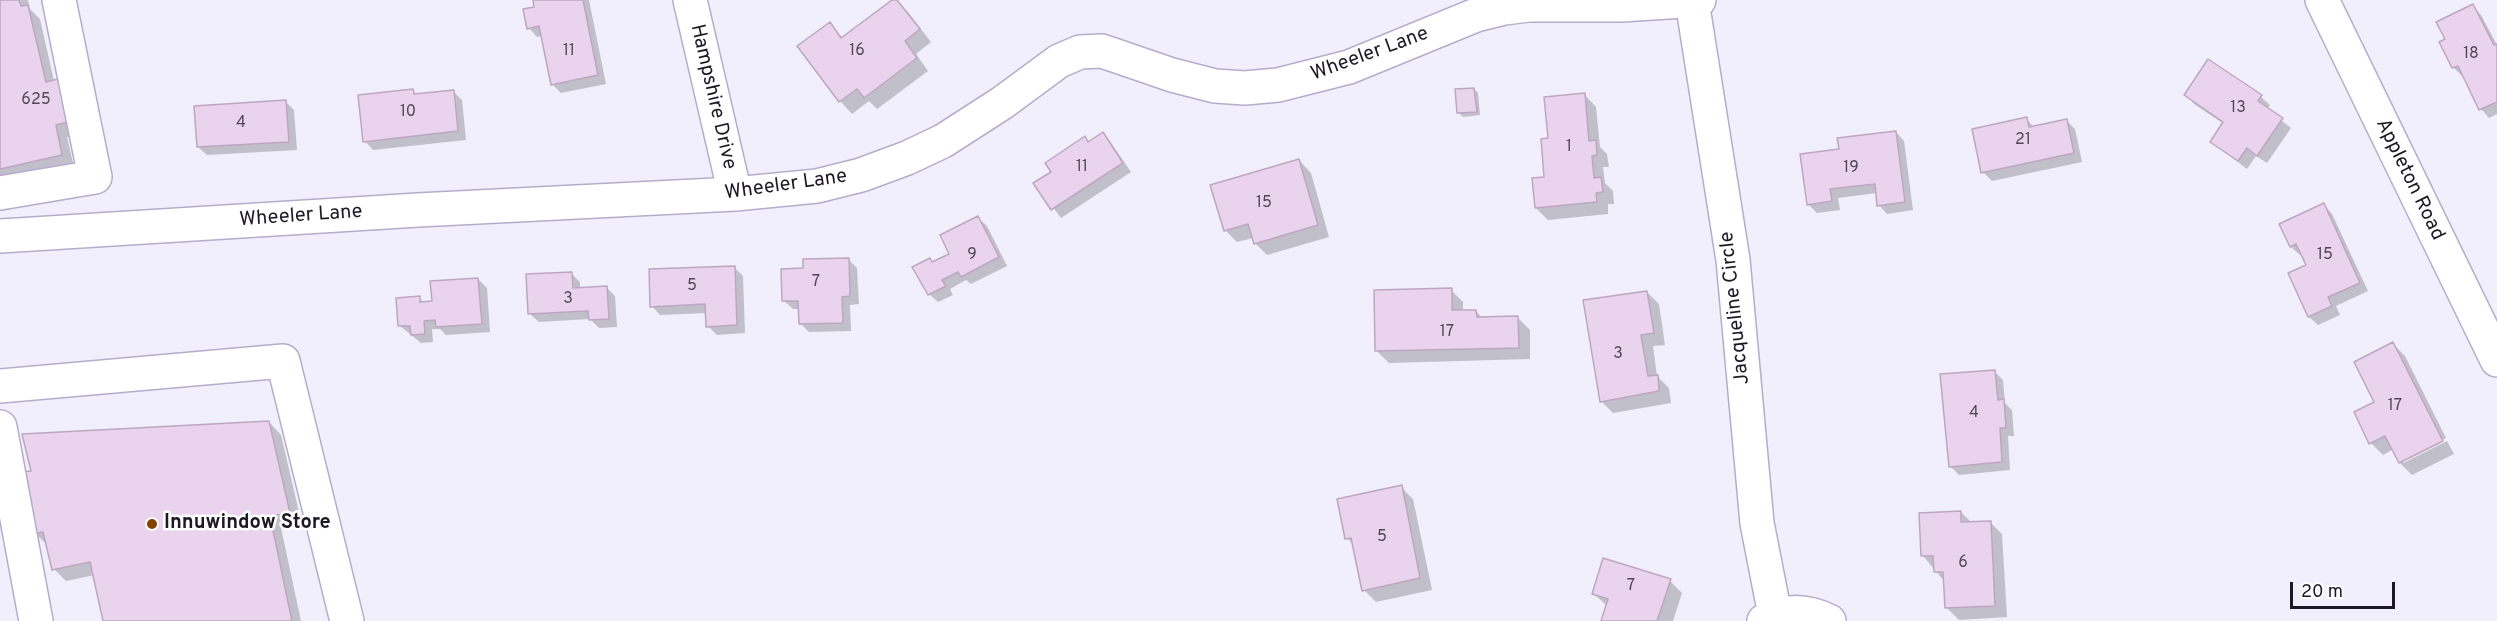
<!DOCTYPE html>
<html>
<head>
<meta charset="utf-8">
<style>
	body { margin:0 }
	#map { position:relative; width:2497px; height:621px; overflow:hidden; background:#f2effc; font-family:Overpass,sans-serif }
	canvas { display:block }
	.scale { position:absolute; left:2290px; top:582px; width:105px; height:27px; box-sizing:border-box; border:3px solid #1d1924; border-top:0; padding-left:8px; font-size:18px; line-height:21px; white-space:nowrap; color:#1d1924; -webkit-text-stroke:4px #fefefe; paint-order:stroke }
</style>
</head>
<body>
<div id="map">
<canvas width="2497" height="621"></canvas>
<div class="scale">20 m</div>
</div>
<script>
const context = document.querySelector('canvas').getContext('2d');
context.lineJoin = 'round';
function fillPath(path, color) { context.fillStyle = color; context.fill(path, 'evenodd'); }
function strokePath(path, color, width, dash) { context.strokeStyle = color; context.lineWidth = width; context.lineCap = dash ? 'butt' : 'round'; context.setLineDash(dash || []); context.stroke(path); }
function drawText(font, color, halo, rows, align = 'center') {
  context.font = font + ' Overpass,sans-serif'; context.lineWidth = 5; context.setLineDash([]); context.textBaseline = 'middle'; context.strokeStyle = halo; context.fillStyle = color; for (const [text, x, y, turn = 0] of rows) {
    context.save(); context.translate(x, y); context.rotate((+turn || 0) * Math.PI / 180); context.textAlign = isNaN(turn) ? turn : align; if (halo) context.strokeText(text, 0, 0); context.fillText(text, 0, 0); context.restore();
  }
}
const shadow = new Path2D(`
	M0,0h28l2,9 10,10 14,62 33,51 -20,5 7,30 -74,17z
	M539,0h50l17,84 -45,9 -9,-9 -9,-48 -6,1 -8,-9z
	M894,0l13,11 24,31 -15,12 12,17 -51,38 -8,-8 -17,13 -12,-13 -41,-54 31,-23 13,14z
	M2473,6l8,9 16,30v69l-8,4 -8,-9 -17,-34 -2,1 -9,-9 -6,-27z
	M2208,61l53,36 9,8 -3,4 24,19 -24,35 -11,-7 -9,13 -35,-27 12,-18 -30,-20 -8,-9z
	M1474,89l4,4 2,22 -17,2 -4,-4z
	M413,91l4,4 36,-4 9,9 4,40 -93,10 -8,-9z
	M1584,94l12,13 4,40 7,7 2,13h-6l2,16 8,8 1,13h-6v10l-60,6 -12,-12 10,-29 4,-39z
	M285,101l9,9 3,40 -90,5 -9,-8z
	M2026,119l8,8 32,-7 9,9 7,33 -90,19 -9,-9z
	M1896,132l8,9 9,69 -26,4 -8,-9 -2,-12 -39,5 2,12 -23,3 -9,-9z
	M1103,134l8,9 20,29 -70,46 -26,-35 18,-11 32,-34 4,5z
	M1299,160l12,13 18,64 -62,18 -12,-12 -2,-5 -16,4 -12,-12z
	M2324,205l8,9 36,77 -32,15 4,9 -22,10 -9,-8 -19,-43 18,-8 -5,-12 -3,1 -9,-8 -10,-23z
	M978,218l9,8 20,40 -36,18 -5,-4 -16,9 3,6 -15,7 -9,-8 4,-31 18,-9z
	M848,259l9,9 2,36 -9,1 1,26 -42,1 -9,-9 -1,-14h-6l-9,-8 20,-31z
	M734,267l9,9 2,57 -28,2 -9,-9 -1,-13 -47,2 -8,-9z
	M571,273l9,9v7l27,-1 8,8 2,31 -18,1 -9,-9 -51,3 -9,-8z
	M478,279l9,9 3,44 -44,3 -6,-6h-8l1,13 -12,1 -21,-17 19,-28 5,5 9,-1z
	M1451,290l12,12v9h13l7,8 35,-1 12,12v29l-141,4 -12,-12z
	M1647,292l12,12 6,41 -12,1 4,30 12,12 2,15 -58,10 -12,-12z
	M2393,344l12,12 41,82 -43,22v3l44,-22 7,13 -42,21 -12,-12 -6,-14 -11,6 -12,-12 5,-40z
	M1995,372l8,8 2,23 7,7 2,26h-6l2,34 -51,5 -9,-9z
	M269,422l12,13 21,90 -21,3 20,93h-196l-10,-46 -29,6 -12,-12 -6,-23 -13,-13z
	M1401,487l12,12 19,91 -56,12 -12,-12 -9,-44 -8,-8z
	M1961,512l11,11 18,-1 12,12 5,83 -48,3 -12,-12 -2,-26 -22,-26z
	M1670,581l12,12 -9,28h-71l5,-15 -14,-13z`);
const building = new Path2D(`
	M0,0h19l2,6 7,-1 18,77 20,-5 10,43 -20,5 6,30 -62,14z
	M533,0h50l15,75 -47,10 -12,-59 -12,3 -4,-20 11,-2z
	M892,0h5l23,29 -15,12 12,17 -53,40 -7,-9 -18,13 -42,-56 33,-24 11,16z
	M2473,4l21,41 3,-1v58l-18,8 -21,-44 -6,2 -13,-26 6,-3 -9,-17z
	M2208,59l54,36 -4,6 25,17 -26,38 -10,-8 -9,13 -28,-19 13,-20 -39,-27z
	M1474,88l3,24 -20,1 -2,-24z
	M413,89l1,5 40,-4 4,41 -95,11 -5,-47z
	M1585,93l4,48 7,-1 1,15 -5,1 2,22 7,-1 2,15 -7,1 1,9 -62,6 -3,-30 12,-1 -3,-38 7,-1 -4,-41z
	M286,100l3,42 -92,5 -3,-41z
	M2027,117l2,10 38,-8 7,34 -93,20 -9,-44z
	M1896,131l9,71 -28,4 -2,-22 -45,5 2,12 -25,4 -7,-51 39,-5 -2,-11z
	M1103,132l20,31 -72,47 -18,-27 18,-11 -6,-9 40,-27 3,6z
	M1299,159l19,66 -64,19 -6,-20 -24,7 -14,-46z
	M2324,203l36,80 -32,14 4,9 -24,11 -20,-44 18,-8 -10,-21 -6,3 -11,-23z
	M978,216l21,41 -38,20 -3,-5 -16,8 4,6 -18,9 -16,-28 18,-9 2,4 17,-8 -9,-19z
	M849,258l1,38 -8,1 1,26 -44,1 -1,-23h-16l-1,-32 22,-1v-9z
	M735,266l2,59 -31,2 -1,-23 -55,3 -1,-38z
	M572,272l1,16 34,-2 2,33 -20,1 -1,-9 -60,3 -2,-40z
	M478,278l4,46 -46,3 -1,-7 -11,1 1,13 -14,1 -1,-9h-12l-2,-28 24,-2v6l12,-1 -2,-20z
	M1452,288v22h24l1,7 41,-1 1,32 -144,3 -1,-61z
	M1647,291l7,42 -13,2 7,41 10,-1 1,16 -59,11 -17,-102z
	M2393,342l50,99 -44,22 -14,-27 -16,8 -15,-32 20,-10 -20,-40z
	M1995,370l3,30 6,-1 2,29h-6l2,34 -53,5 -9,-93z
	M269,421l21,92 -20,3 22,105h-189l-13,-59 -38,8 -9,-38 -9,2 -13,-62 10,-1 -9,-37z
	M1402,485l18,93 -58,13 -11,-53 -6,1 -8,-40z
	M1961,511v11l30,-1 4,85 -50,2 -2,-36h-9l-1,-16h-12l-2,-43z
	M1603,558l68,21 -14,42h-56l7,-22 -16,-5z`);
const minor = new Path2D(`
	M690,0l45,194
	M2322,0l175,360
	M1692,1l41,259 24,263 18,92
	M0,193l95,-16 -36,-177
	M0,236l418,-26 317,-16 82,-8 44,-11 46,-17 36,-17 59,-38 57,-42 21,-9 22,-1 70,24 43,11 30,2 33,-3 71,-18 127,-52 28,-7 25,-3h92l78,-5
	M0,386l283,-25 64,260
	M0,427l36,194
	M1764,621c22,-12 43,-11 65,0`);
const markers = [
	[152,524,6,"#814500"]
];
const numberNames = [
	["11",569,52],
	["16",857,52],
	["18",2471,55],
	["625",36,101],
	["13",2238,109],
	["10",408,113],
	["4",241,124],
	["21",2023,141],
	["1",1569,148],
	["11",1082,168],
	["19",1851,169],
	["15",1264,204],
	["9",972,256],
	["15",2325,256],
	["7",816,283],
	["5",692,287],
	["3",568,300],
	["17",1447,333],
	["3",1618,355],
	["17",2395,407],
	["4",1974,414],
	["5",1382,538],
	["6",1963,564],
	["7",1631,587]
];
const streetNames = [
	["Wheeler Lane",1370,55,-20],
	["Hampshire Drive",712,97,77],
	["Appleton Road",2409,180,64],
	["Wheeler Lane",786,186,-8],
	["Wheeler Lane",301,217,-4],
	["Jacqueline Circle",1736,308,-96]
];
const poiNames = [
	["Innuwindow Store",164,524]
];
fillPath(shadow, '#0003');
fillPath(building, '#ead3ed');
strokePath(building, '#bda7c0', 1.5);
strokePath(minor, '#b5accb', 36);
strokePath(minor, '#fff', 33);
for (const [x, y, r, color] of markers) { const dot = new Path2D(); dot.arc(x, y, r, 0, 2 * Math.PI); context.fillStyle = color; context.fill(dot); strokePath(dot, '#fefefe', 2); }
drawText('16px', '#504856', null, numberNames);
drawText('20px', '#1d1924', '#fefefe', streetNames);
drawText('bold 20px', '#1d1924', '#fefefe', poiNames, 'left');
</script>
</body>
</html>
